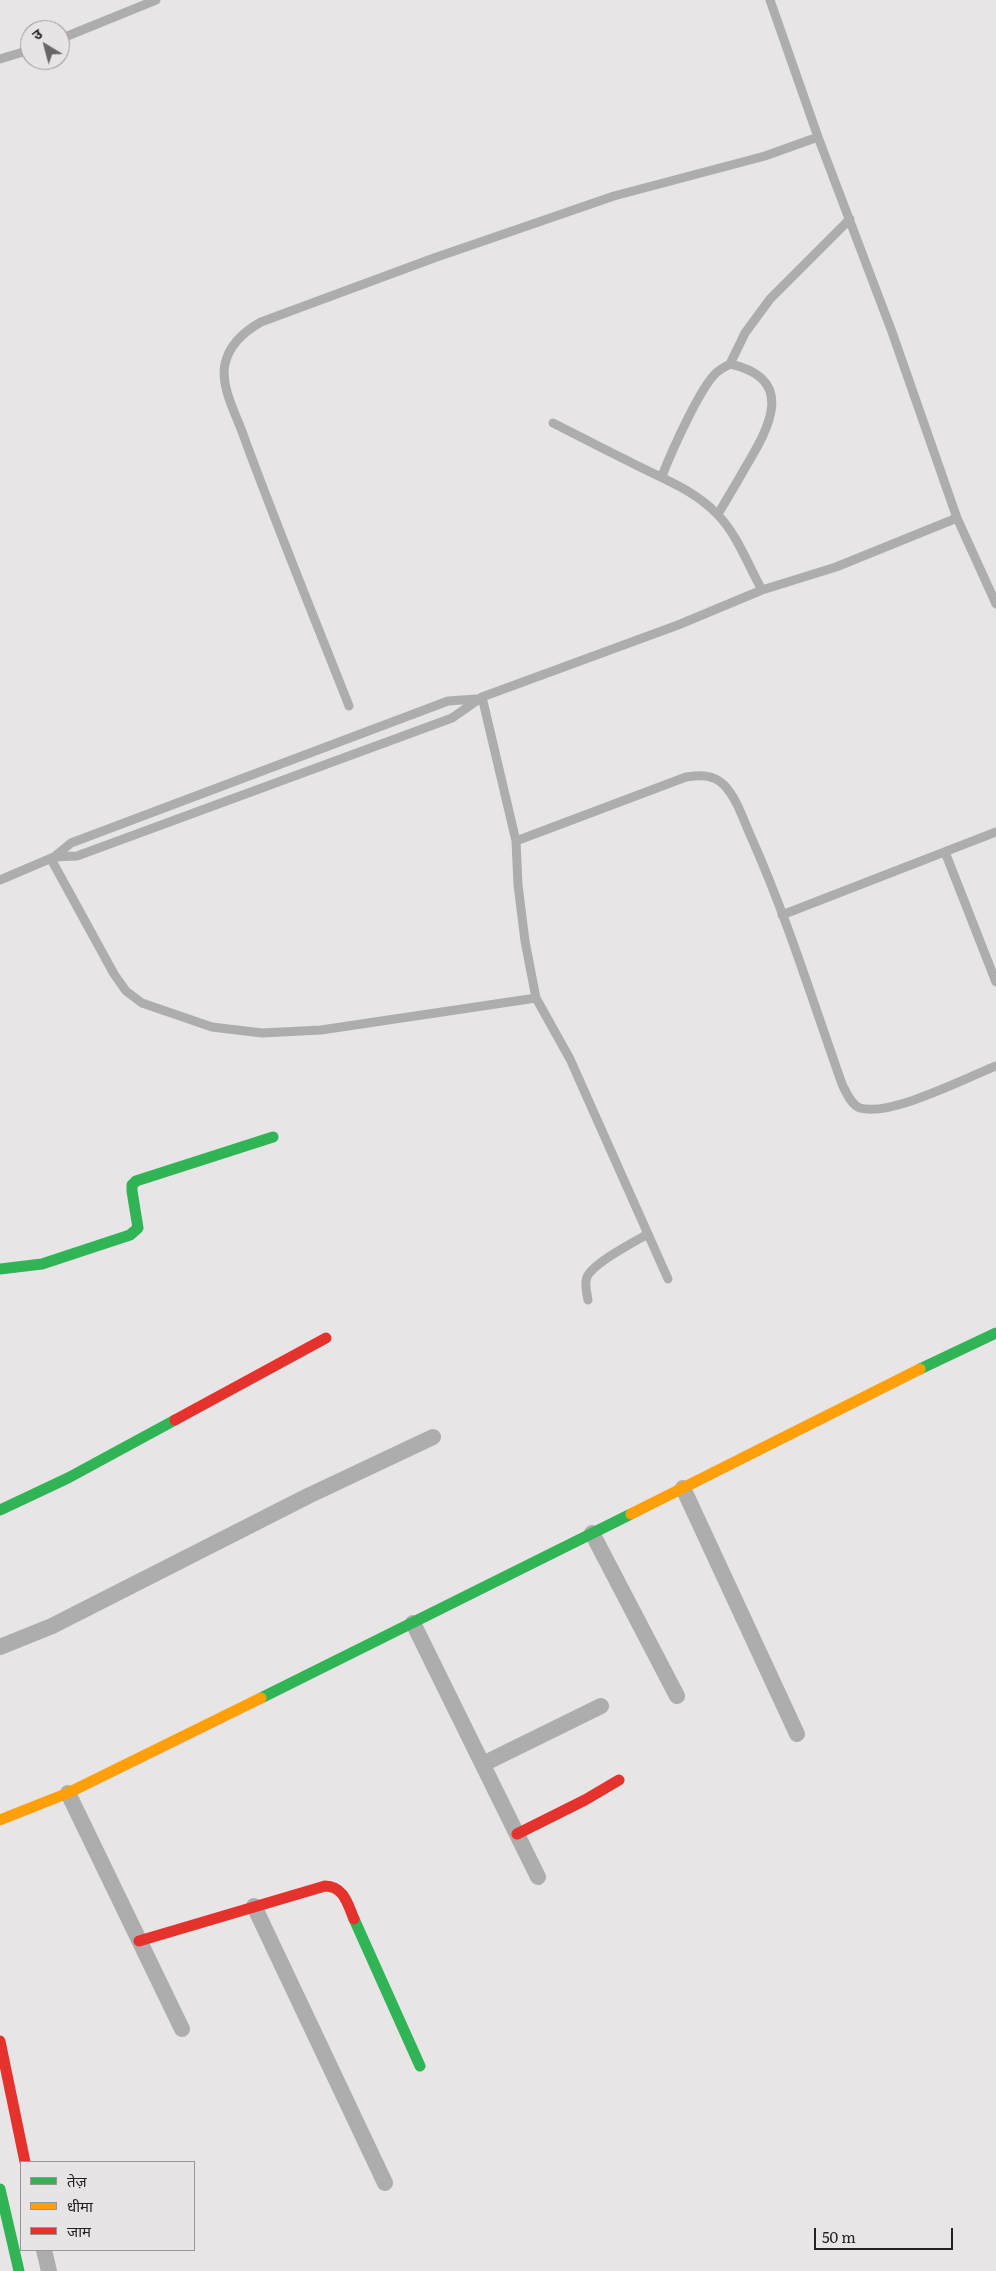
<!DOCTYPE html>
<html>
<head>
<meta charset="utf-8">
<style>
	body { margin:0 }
	#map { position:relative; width:996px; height:2271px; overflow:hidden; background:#e7e5e6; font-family:Literata,"Noto Sans Devanagari",serif }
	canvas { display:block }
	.legend { position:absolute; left:20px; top:2161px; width:175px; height:90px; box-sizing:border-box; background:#e8e4e5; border:1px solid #999697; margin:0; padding:6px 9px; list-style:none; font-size:15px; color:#232222 }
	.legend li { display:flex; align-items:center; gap:10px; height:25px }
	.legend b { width:25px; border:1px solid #999697 }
	.north { position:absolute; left:20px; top:20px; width:50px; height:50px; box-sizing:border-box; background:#e8e4e5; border:1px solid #999697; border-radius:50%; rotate:323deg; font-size:14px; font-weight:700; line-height:20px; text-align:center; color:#232222 }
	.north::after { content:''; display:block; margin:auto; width:18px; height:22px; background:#686667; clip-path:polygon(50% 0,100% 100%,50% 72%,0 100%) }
	.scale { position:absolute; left:814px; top:2228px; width:139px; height:22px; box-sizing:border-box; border:2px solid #232222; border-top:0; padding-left:6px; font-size:15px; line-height:18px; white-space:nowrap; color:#232222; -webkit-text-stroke:4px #e8e4e5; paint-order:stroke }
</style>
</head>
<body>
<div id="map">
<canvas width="996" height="2271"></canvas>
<ul class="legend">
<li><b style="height:6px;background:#30b455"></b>तेज़</li>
<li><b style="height:6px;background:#ff9f0a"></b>धीमा</li>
<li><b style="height:6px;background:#e5322d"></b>जाम</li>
</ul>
<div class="north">उ</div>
<div class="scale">50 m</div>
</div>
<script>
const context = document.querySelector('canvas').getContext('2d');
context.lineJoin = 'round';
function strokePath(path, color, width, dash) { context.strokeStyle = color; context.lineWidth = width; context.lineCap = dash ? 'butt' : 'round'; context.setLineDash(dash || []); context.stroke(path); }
const lane = new Path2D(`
	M770,0l48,137 74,195 65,186 39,86
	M60,39l96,-39
	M0,59l30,-9
	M730,364l15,-31 25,-34 80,-80
	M553,423c26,13 52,27 79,40 29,15 61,26 85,51 20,20 31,51 45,76
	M662,476c9,-23 38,-89 55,-104 4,-3 9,-6 13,-8 67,15 39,64 15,104 -9,16 -18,31 -27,46
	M482,697l34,144 2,44 7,56 11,57 34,61 98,220
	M349,706c-35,-89 -72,-179 -105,-269 -7,-21 -24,-50 -19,-73 4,-19 20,-33 36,-42l173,-64 180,-62 151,-40 53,-19
	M516,841l170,-64c14,-2 27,-3 38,8 13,13 20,37 28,54 35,79 61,163 90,245 4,8 9,21 18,24 30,9 106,-30 136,-42
	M945,852l51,130
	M54,857l23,-1 375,-138 30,-21 196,-72 84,-35 74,-23 121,-49
	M51,859l63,115 12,17 16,12 70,24 50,6 59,-3 215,-32
	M0,880l54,-23 17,-14 377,-142 29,-2
	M782,915l214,-83
	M588,1300c-1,-7 -4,-16 -1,-23 6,-14 47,-35 61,-43`);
const street = new Path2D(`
	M683,1488l114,246
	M592,1533l85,163
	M413,1623l125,254
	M0,1647l52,-21 256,-130 125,-59
	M483,1764l118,-58
	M68,1793l114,236
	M254,1906l131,277
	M44,2250l5,21`);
const fast = new Path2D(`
	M0,1269l42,-5 88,-29 8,-7 -6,-37v-6l4,-4 137,-44
	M920,1369l76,-36
	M0,1510l68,-32 107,-58
	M261,1698l370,-184
	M354,1919l66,147
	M0,2189l19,82`);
const slow = new Path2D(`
	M631,1514l289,-145
	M0,1820l68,-27 193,-95`);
const jam = new Path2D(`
	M175,1420l151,-82
	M517,1834l68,-34 34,-20
	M139,1941l186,-55c19,0 23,19 29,33
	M0,2041l25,121`);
strokePath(lane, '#aeadad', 9);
strokePath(street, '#aeadad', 16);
strokePath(fast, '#30b455', 11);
strokePath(slow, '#ff9f0a', 11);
strokePath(jam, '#e5322d', 11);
</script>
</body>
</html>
